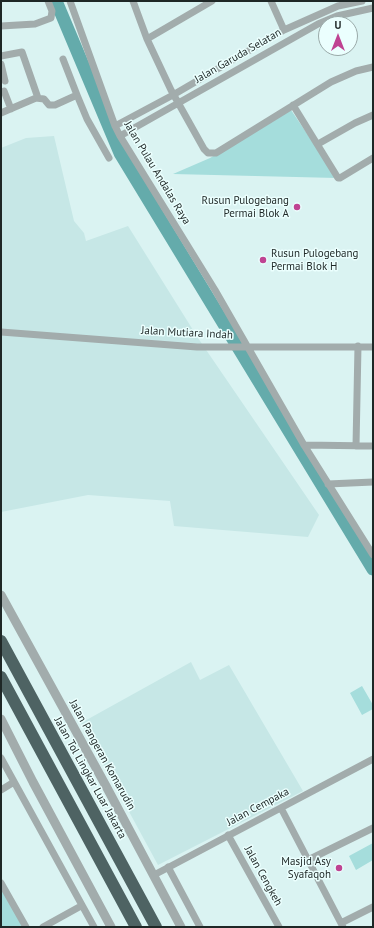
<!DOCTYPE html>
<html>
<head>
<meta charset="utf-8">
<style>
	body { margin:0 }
	#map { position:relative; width:374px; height:928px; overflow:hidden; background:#daf3f2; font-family:"PT Sans",sans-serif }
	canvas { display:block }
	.frame { position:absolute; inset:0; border:2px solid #1e2726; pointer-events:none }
	.north { position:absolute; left:318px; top:16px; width:40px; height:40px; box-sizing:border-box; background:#ebfffe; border:1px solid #99a9a8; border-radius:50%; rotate:0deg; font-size:11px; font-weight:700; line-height:16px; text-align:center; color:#1e2726 }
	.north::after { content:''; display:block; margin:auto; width:14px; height:18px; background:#bf4392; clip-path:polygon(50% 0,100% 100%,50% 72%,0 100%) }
</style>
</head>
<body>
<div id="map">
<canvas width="374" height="928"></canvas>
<div class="frame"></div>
<div class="north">U</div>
</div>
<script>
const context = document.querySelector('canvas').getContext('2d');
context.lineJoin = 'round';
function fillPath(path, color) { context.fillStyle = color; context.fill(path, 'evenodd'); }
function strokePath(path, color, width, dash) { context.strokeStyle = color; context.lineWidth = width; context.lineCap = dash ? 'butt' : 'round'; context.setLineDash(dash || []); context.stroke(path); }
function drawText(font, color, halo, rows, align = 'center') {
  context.font = font + ' "PT Sans",sans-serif'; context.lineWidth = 3; context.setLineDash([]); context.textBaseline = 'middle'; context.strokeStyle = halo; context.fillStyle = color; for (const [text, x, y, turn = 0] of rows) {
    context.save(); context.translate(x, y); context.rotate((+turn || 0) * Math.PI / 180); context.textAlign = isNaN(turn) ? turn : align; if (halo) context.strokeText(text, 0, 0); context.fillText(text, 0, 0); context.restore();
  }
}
const built = new Path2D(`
	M54,136l20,85 10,12 2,8 42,-15 70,112 121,177 -11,22 -134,-11 -4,-25 -82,-6 -87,17v-364l25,-10z
	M191,662l9,18 29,-15 74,126 -145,74 -77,-142z`);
const green = new Path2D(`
	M291,110l46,68 -164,-4 37,-16z
	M362,686l11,19v4l-11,6 -12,-22z
	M373,843v17l-17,10 -7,-14z
	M1,883l25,44h-25z`);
const river = new Path2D(`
	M56,1l64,152 253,416`);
const minor = new Path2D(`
	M70,1l45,125 5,10 95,154 89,155 69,110
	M133,1l14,38 24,51 33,59 4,4h8l115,-71 25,-11 17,-4
	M271,1l13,29
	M1,26l34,-2 16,-6 1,-7 -4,-10
	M147,39l65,-38
	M1,56l21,-4 16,46
	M1,64l4,17
	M4,91l7,18
	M77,95l10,24 22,39
	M293,105l45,73h2l33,-20
	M1,113l35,-15 8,1 5,6h6l22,-10 -14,-36
	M115,126l58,-31 111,-65 54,-24 24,-5
	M120,136l198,-112 19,-8 36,-8
	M318,144l37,-21 18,-8
	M1,332l196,15h176
	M304,445l69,1
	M356,446l2,-100
	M328,484l45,-2
	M1,758l93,169
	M1,790l13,-8
	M281,808l62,119
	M228,835l51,92
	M308,860l65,-32
	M168,867l32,60
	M154,875l219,-116
	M1,883l25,44
	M341,923l32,-16
	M43,927l38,-21`);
const tertiary = new Path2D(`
	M1,595l105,191 75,141
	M1,719l32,63 78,145`);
const motorway = new Path2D(`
	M1,641l155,286
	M1,677l135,250`);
const markers = [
	[297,207,4,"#bf4392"],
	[263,260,4,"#bf4392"],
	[339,868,4,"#bf4392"]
];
const streetNames = [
	["Jalan Garuda Selatan",238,56,-30],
	["Jalan Pulau Andalas Raya",157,173,59],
	["Jalan Mutiara Indah",187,333,3],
	["Jalan Pangeran Komarudin",102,755,61],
	["Jalan Tol Lingkar Luar Jakarta",90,778,61],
	["Jalan Cempaka",258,807,-28],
	["Jalan Cengkeh",263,876,61]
];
const poiNames = [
	["Rusun Pulogebang",289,201],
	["Permai Blok A",289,214],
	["Rusun Pulogebang",271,254,"left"],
	["Permai Blok H",271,267,"left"],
	["Masjid Asy",331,862],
	["Syafaqoh",331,875]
];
fillPath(built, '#c6e7e6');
fillPath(green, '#a5dddc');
strokePath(river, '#64abab', 13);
strokePath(minor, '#a2acac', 7);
strokePath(tertiary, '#a2acac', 9);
strokePath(motorway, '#4e6363', 12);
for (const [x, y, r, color] of markers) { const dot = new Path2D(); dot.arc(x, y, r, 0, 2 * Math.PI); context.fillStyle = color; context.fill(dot); strokePath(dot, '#ebfffe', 1.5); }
drawText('11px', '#1e2726', '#ebfffe', streetNames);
drawText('11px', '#1e2726', '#ebfffe', poiNames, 'right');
</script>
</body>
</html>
